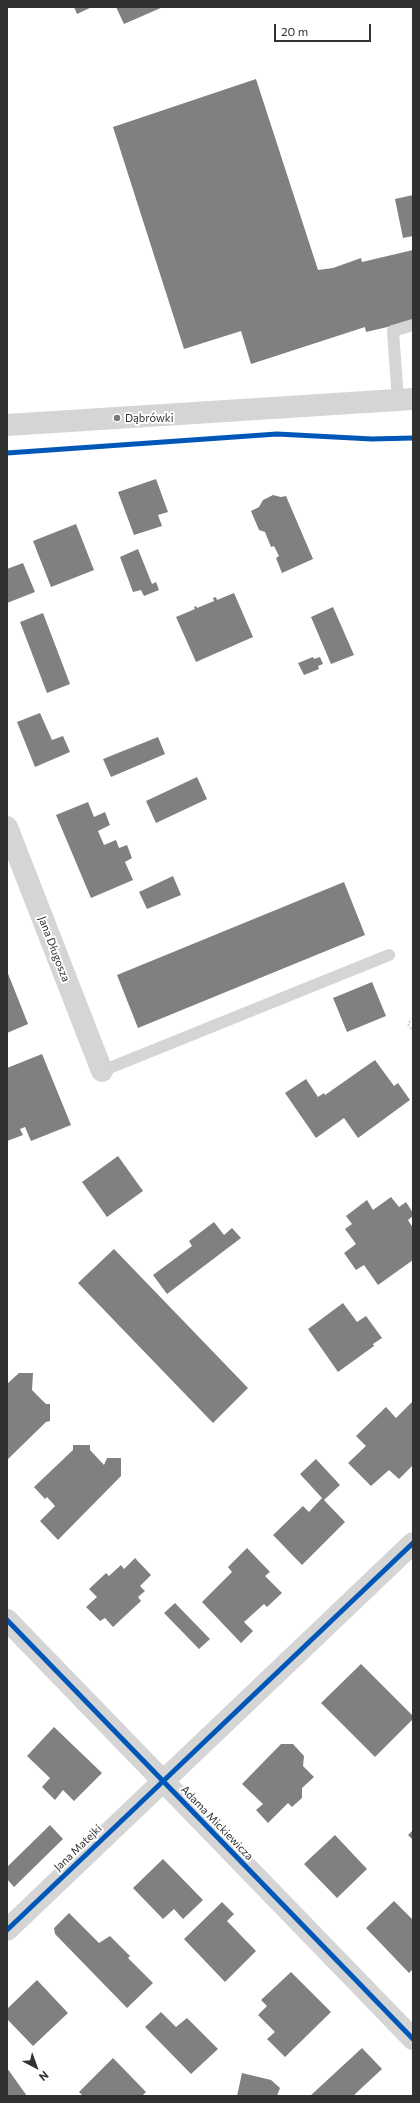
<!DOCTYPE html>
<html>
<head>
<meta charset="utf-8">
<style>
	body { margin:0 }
	#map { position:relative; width:420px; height:2103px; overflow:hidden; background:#fff; font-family:Commissioner,sans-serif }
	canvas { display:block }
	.frame { position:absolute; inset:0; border:8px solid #313131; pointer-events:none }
	.north { position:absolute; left:16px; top:2047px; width:40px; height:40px; -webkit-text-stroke:3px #fff; paint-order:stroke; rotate:139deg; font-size:11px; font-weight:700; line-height:16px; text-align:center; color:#313131 }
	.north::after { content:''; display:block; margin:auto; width:14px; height:18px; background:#313131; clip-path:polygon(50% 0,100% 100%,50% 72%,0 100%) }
	.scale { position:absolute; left:274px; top:24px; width:97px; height:18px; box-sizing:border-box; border:2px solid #313131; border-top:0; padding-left:5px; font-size:12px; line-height:14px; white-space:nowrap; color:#313131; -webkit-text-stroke:3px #fff; paint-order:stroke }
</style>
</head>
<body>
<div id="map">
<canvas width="420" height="2103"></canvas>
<div class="frame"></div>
<div class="north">N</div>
<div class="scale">20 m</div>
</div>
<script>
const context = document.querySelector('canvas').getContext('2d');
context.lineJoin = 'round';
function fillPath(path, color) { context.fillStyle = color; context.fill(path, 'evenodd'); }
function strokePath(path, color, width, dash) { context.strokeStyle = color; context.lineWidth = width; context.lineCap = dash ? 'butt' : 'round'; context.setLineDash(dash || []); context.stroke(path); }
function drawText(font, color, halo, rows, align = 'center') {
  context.font = font + ' Commissioner,sans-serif'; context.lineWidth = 4; context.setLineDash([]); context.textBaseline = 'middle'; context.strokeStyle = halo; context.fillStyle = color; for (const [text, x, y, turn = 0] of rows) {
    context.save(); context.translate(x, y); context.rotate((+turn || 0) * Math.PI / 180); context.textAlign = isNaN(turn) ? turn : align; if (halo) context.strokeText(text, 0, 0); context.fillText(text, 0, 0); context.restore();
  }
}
const building = new Path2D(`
	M74,7h18l-15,7z
	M116,7h47l-39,17z
	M256,79l62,191 15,-2 28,-10 1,4 51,-12v71l-47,11 -1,-5 -114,37 -10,-33 -57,18 -71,-222z
	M413,195v41l-10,2 -8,-39z
	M156,479l12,33 -10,3 4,11 -28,9 -16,-43z
	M273,495l8,2 5,-1 27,63 -31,14 -6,-15 3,-2 -5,-10 -3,1 -6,-15 -6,-2 -8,-19 8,-4 4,-7z
	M76,524l18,46 -43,17 -18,-46z
	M138,549l14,35 4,-2 3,8 -15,6 -3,-6 -8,2 -13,-35z
	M23,563l12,29 -28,11v-34z
	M234,593l19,44 -57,25 -20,-45 19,-8 -1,-2 2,-1 1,2 17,-7 -1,-3 3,-1 1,3z
	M333,607l21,48 -23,9 -20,-47z
	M43,613l27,71 -23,9 -27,-71z
	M313,657l1,2 6,-2 3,7 -5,2 1,3 -15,6 -6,-12z
	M40,713l12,27 11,-4 7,16 -35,15 -18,-45z
	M158,737l7,17 -54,23 -8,-18z
	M197,777l10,22 -51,24 -10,-22z
	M88,802l6,15 11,-5 5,13 -12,6 6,14 12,-5 3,8 8,-3 5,13 -7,4 8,18 -42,18 -35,-83z
	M173,876l8,19 -34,14 -8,-17z
	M344,882l21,53 -227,93 -21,-53z
	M7,971l21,53 -21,9z
	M372,982l14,34 -39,16 -14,-34z
	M42,1054l29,71 -40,16 -6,-14 -5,2 3,6 -16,6v-73z
	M375,1060l19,26 4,-3 12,17 -52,38 -14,-20 -28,20 -31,-45 21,-14 12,18 6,-4 1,2z
	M118,1156l25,35 -36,26 -25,-35z
	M391,1197l8,10 7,-5 7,11v3l-5,4 5,8v32l-35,25 -14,-20 -8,5 -12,-17 12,-9 -11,-15 7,-5 -6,-8 21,-16 6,10z
	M214,1222l10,13 8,-7 9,10 -74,56 -14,-19 39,-29 -3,-5z
	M114,1249l134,139 -35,35 -135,-140z
	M343,1303l14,19 9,-6 16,22 -9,6 1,2 -36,26 -30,-43z
	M19,1373h14l-1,17 14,14h4v17l-4,1 -39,38v-76z
	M413,1401v64l-14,14 -10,-9 -18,16 -23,-23 18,-17 -10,-10 30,-29 10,11z
	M73,1445h17v5l14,15 3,-7h14v18l-63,64 -18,-19 15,-15 -8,-9 -2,2 -11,-12 39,-37z
	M316,1459l24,26 -16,15 21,22 -43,43 -29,-30 30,-29 6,6 13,-14 -22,-24z
	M247,1548l23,24 -5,4 17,17 -15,14 -3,-3 -20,18 9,9 -12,12 -39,-41 30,-30 -4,-5z
	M135,1558l16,17 -11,11 5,5 -7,6 3,4 -28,26 -8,-9 -5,3 -14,-14 11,-10 -8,-8 17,-16 3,3 12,-11 3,4z
	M175,1603l35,36 -11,10 -35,-36z
	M361,1664l52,52v3l-38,38 -54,-54z
	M54,1727l48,46 -28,28 -11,-11 -8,10 -13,-13 8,-9 -23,-22z
	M281,1744h12l11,12 -1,10 11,11 -12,11v10l-10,9 -4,-4 -20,20 -12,-13 7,-6 -21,-20z
	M50,1825l13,14 -49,48 -7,-8v-12z
	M413,1830v10l-5,-5z
	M335,1835l32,34 -30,29 -33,-34z
	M163,1859l40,41 -20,19 -9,-10 -11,10 -30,-31z
	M394,1901l19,19v49l-4,4 -43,-45z
	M222,1902l12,12 -7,7 29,30 -31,31 -41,-43z
	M69,1913l30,30 11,-7 20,20 -2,2 25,25 -26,25 -72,-74 -1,-6z
	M291,1972l40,40 -46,45 -18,-18 8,-7 -17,-17 9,-9 -6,-6z
	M37,1980l31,33 -35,33 -26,-27v-10z
	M161,2012l15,15 11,-9 31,31 -27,25 -46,-47z
	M362,2048l20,21 -29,27h-43z
	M113,2058l33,34 -4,4h-59l-4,-4z
	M7,2068l20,28h-20z
	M242,2073l29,7 9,8 -3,8h-40z`);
const path = new Path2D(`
	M413,1018l-5,6 5,7`);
const service = new Path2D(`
	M398,400l-5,-69 20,-6
	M102,1071l287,-116`);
const minor = new Path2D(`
	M7,425l406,-26
	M7,827l95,244
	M7,1930l406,-387`);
const tertiary = new Path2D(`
	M7,1620l406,419`);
const cycleway = new Path2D(`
	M7,453l270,-19 95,5 41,-1
	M7,1620l406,419
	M7,1930l406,-387`);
const markers = [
	[117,418,4,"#797979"]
];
const poiNames = [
	["Dąbrówki",125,418]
];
const streetNames = [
	["Jana Długosza",54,949,69],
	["Adama Mickiewicza",217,1823,46],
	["Jana Matejki",78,1848,-44]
];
fillPath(building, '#808080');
strokePath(path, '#d4d4d4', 2.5, [2, 2]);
strokePath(service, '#d5d5d5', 12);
strokePath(minor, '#d5d5d5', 22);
strokePath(tertiary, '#d5d5d5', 22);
strokePath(cycleway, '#0057b8', 5);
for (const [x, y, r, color] of markers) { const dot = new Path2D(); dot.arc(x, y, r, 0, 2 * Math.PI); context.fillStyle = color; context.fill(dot); strokePath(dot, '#fff', 1.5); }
drawText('11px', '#313131', '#fff', poiNames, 'left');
drawText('11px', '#313131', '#fff', streetNames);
</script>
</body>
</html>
